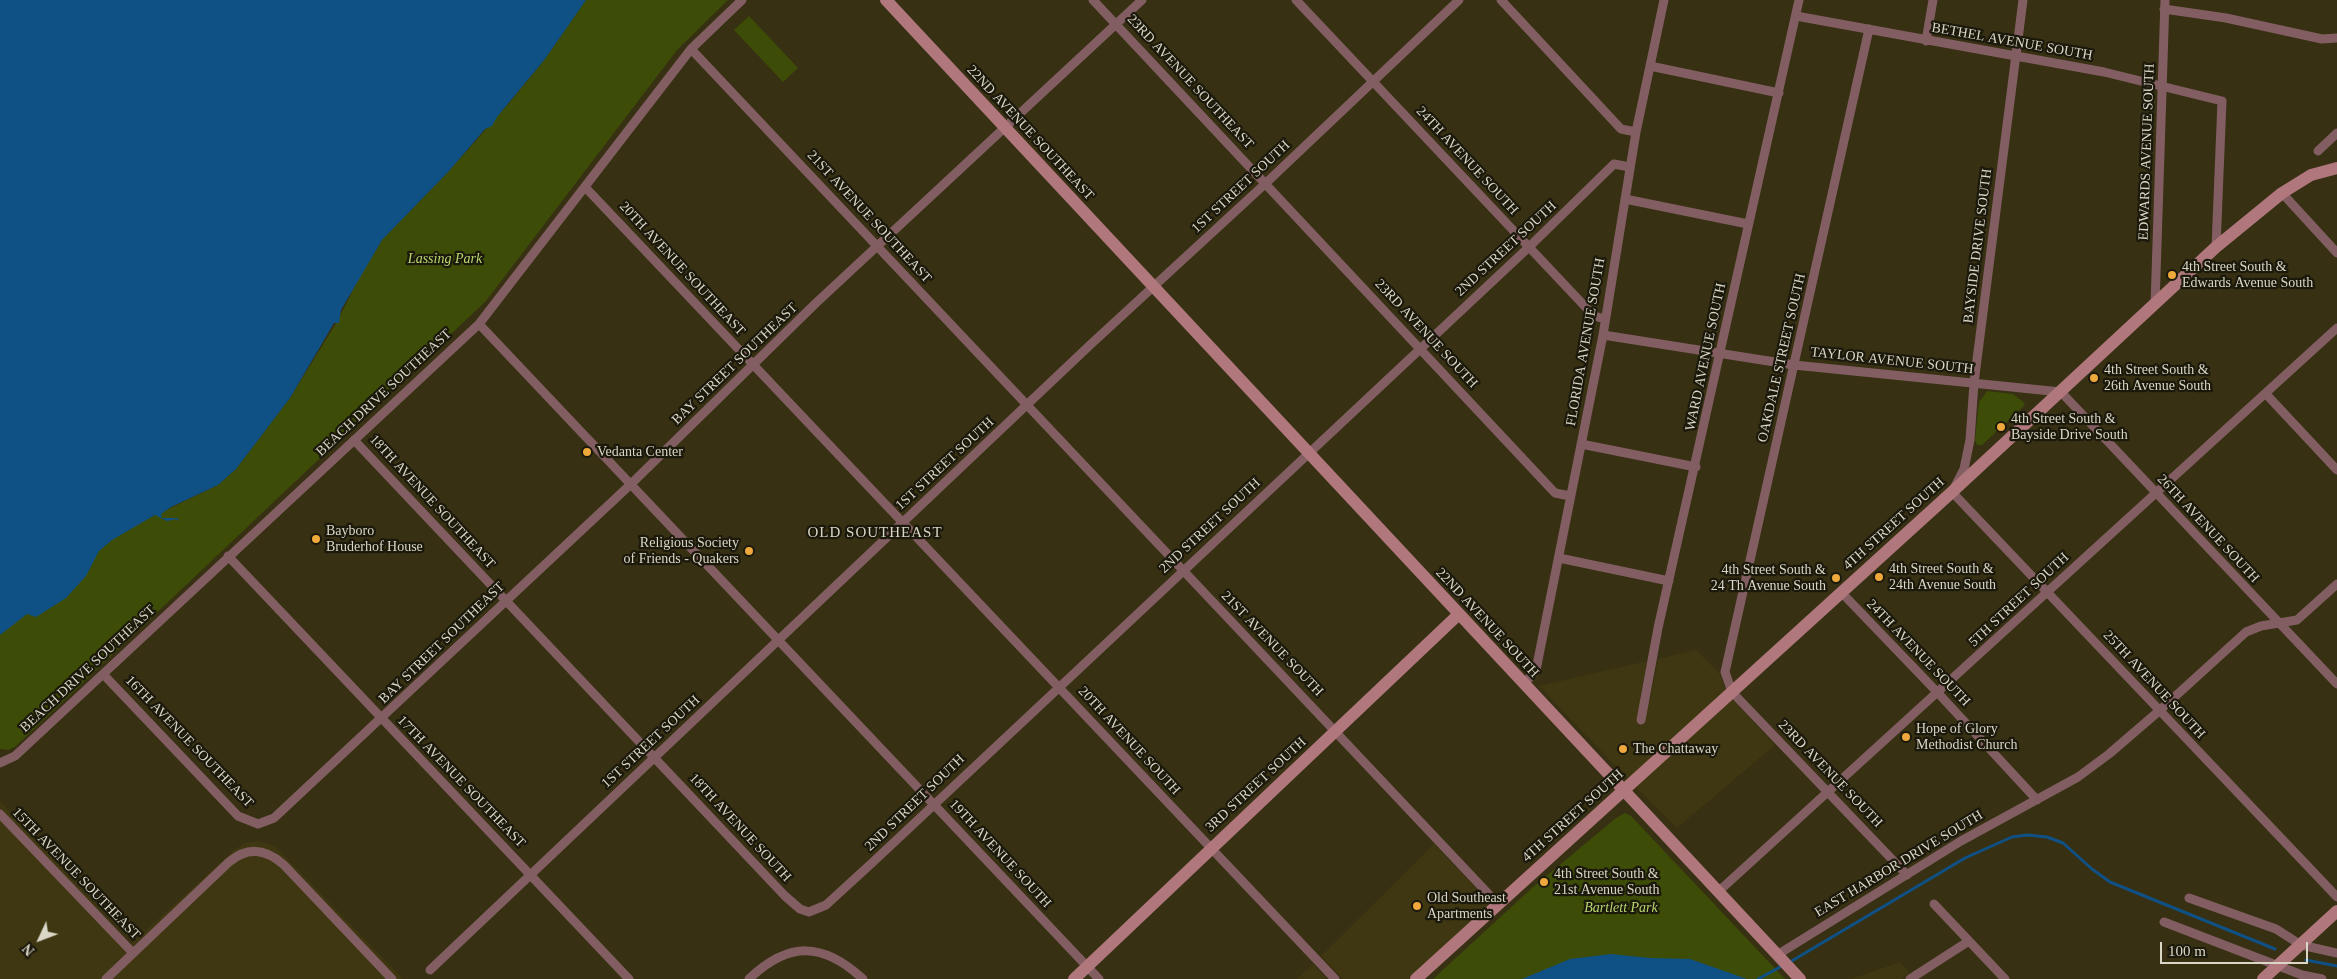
<!DOCTYPE html>
<html>
<head>
<meta charset="utf-8">
<style>
	body { margin:0 }
	#map { position:relative; width:2337px; height:979px; overflow:hidden; background:#373013; font-family:"Times New Roman",serif }
	canvas { display:block }
	.north { position:absolute; left:15px; top:914px; width:50px; height:50px; -webkit-text-stroke:4px #1b180c; paint-order:stroke; rotate:227deg; font-size:14px; font-weight:700; line-height:20px; text-align:center; color:#dad7c6 }
	.north::after { content:''; display:block; margin:auto; width:18px; height:22px; background:#dad7c6; clip-path:polygon(50% 0,100% 100%,50% 72%,0 100%) }
	.scale { position:absolute; left:2160px; top:942px; width:148px; height:22px; box-sizing:border-box; border:2px solid #dad7c6; border-top:0; padding-left:6px; font-size:15px; line-height:18px; white-space:nowrap; color:#dad7c6; -webkit-text-stroke:4px #1b180c; paint-order:stroke }
</style>
</head>
<body>
<div id="map">
<canvas width="2337" height="979"></canvas>
<div class="north">N</div>
<div class="scale">100 m</div>
</div>
<script>
const context = document.querySelector('canvas').getContext('2d');
context.lineJoin = 'round';
function fillPath(path, color) { context.fillStyle = color; context.fill(path, 'evenodd'); }
function strokePath(path, color, width, dash) { context.strokeStyle = color; context.lineWidth = width; context.lineCap = dash ? 'butt' : 'round'; context.setLineDash(dash || []); context.stroke(path); }
function drawText(font, color, halo, rows, align = 'center') {
  context.font = font + ' "Times New Roman",serif'; context.lineWidth = 4.5; context.setLineDash([]); context.textBaseline = 'middle'; context.strokeStyle = halo; context.fillStyle = color; for (const [text, x, y, turn = 0] of rows) {
    context.save(); context.translate(x, y); context.rotate((+turn || 0) * Math.PI / 180); context.textAlign = isNaN(turn) ? turn : align; if (halo) context.strokeText(text, 0, 0); context.fillText(text, 0, 0); context.restore();
  }
}
const built = new Path2D(`
	M1696,650l24,24 6,17 -97,89 -90,-94 108,-25 -7,39 10,1 8,-42z
	M1732,699l43,46 -98,83 -41,-41z
	M0,801l131,143 103,-94 10,-7 16,-2 15,5 128,133h-403z
	M1434,844l56,59 -81,76h-66l-22,-23z
	M1900,962l10,11 -9,6h-50z
	M1313,964l14,15h-30z`);
const green = new Path2D(`
	M586,0h142l-51,50 -191,251 -470,445 -7,4 -9,-1v-127l96,-74 47,-27 75,-36 18,-16 54,-71 48,-78 25,-50 19,-30 67,-69 61,-69 35,-43z
	M749,16l49,52 -15,14 -49,-52z
	M1987,391l26,3 12,9 -2,4 -41,38h-5l-2,-5 4,-38z
	M1625,813l6,3 154,163h-352l99,-91 84,-70z`);
const water = new Path2D(`
	M0,0h586l-41,59 -48,58 -5,9 -7,3 -36,42 -67,69 -41,70 -2,13h-5l-44,75 -54,71 -18,16 -47,22 -10,7 1,4h16l1,3 -3,-2 -9,2 -12,-6 -43,25 -13,11 -13,25 -20,22 -30,19 -9,-3 -27,21z
	M1611,954l39,4 40,1 57,20h-225l48,-20z`);
const stream = new Path2D(`
	M2306,960l31,6
	M1790,962l175,-104 47,-21 15,-2 20,2 16,6 29,26 18,13 165,67
	M1758,979l24,-13`);
const street = new Path2D(`
	M1093,0l462,493 15,3
	M1296,0l298,316 11,3
	M1501,0l120,129 15,3
	M2023,0l-49,383 -4,57 -6,29 -12,23 385,405
	M2164,9l62,9 96,21 15,-1
	M1796,16l308,56 118,29 -6,146
	M1869,29l-144,643 7,20 175,183
	M1926,41l7,-41
	M691,49l806,854
	M1650,66l129,27
	M2318,151l19,-18
	M585,187l750,792
	M2282,193l55,60
	M1625,199l123,25
	M2155,305l10,-305
	M479,324l620,655
	M1603,335l191,30 267,27 276,292
	M2266,394l71,76
	M354,440l431,456 15,13 9,3 17,-7 47,-43 656,-615 85,-83 16,3
	M1581,444l115,23
	M228,556l401,423
	M1559,558l110,23
	M1841,592l97,101 99,107
	M103,674l135,142 20,8 16,-6 357,-334 185,-181 326,-303
	M1524,684l12,-14 67,-335 33,-203 28,-132
	M1641,720l17,-92 141,-628
	M0,763l15,-7 464,-432 212,-275 51,-49
	M0,814l133,139
	M1719,891l618,-563
	M2189,898l87,31 25,16 36,8
	M1934,904l71,75
	M2164,922l138,53 20,4
	M1777,955l184,-114 117,-64 31,-23 50,-43 87,-79 15,-6 36,-6 40,-36
	M430,970l660,-625 176,-162 193,-183
	M106,979l123,-117c19,-16 37,-13 55,3l108,114
	M749,979c40,-38 74,-37 114,0
	M1910,979l59,-38`);
const secondary = new Path2D(`
	M886,0l914,979
	M1074,979l385,-365
	M1416,979l536,-487 264,-245 66,-54 29,-18 26,-7
	M2263,979l74,-68`);
const markers = [
	[2172,275,5,"#eea83c"],
	[2094,378,5,"#eea83c"],
	[2001,427,5,"#eea83c"],
	[587,452,5,"#eea83c"],
	[316,539,5,"#eea83c"],
	[749,551,5,"#eea83c"],
	[1879,577,5,"#eea83c"],
	[1836,578,5,"#eea83c"],
	[1906,737,5,"#eea83c"],
	[1623,749,5,"#eea83c"],
	[1544,882,5,"#eea83c"],
	[1417,906,5,"#eea83c"]
];
const streetNames = [
	["BETHEL AVENUE SOUTH",2012,42,10],
	["23RD AVENUE SOUTHEAST",1190,82,47],
	["22ND AVENUE SOUTHEAST",1030,133,47],
	["EDWARDS AVENUE SOUTH",2147,152,-88],
	["24TH AVENUE SOUTH",1467,161,47],
	["1ST STREET SOUTH",1241,187,-43],
	["21ST AVENUE SOUTHEAST",869,217,47],
	["BAYSIDE DRIVE SOUTH",1978,246,-83],
	["2ND STREET SOUTH",1506,249,-43],
	["20TH AVENUE SOUTHEAST",682,269,47],
	["23RD AVENUE SOUTH",1426,334,47],
	["FLORIDA AVENUE SOUTH",1586,342,-80],
	["WARD AVENUE SOUTH",1706,357,-78],
	["OAKDALE STREET SOUTH",1782,358,-77],
	["TAYLOR AVENUE SOUTH",1892,361,6],
	["BAY STREET SOUTHEAST",735,364,-44],
	["BEACH DRIVE SOUTHEAST",384,393,-43],
	["1ST STREET SOUTH",945,464,-43],
	["18TH AVENUE SOUTHEAST",432,502,47],
	["4TH STREET SOUTH",1894,524,-42],
	["2ND STREET SOUTH",1210,526,-43],
	["26TH AVENUE SOUTH",2208,529,47],
	["5TH STREET SOUTH",2019,600,-43],
	["22ND AVENUE SOUTH",1487,623,47],
	["BAY STREET SOUTHEAST",442,643,-44],
	["21ST AVENUE SOUTH",1272,644,46],
	["24TH AVENUE SOUTH",1918,653,46],
	["BEACH DRIVE SOUTHEAST",88,669,-43],
	["25TH AVENUE SOUTH",2154,685,47],
	["20TH AVENUE SOUTH",1129,741,47],
	["16TH AVENUE SOUTHEAST",189,742,46],
	["1ST STREET SOUTH",651,742,-43],
	["23RD AVENUE SOUTH",1830,774,46],
	["17TH AVENUE SOUTHEAST",461,782,46],
	["3RD STREET SOUTH",1256,785,-43],
	["2ND STREET SOUTH",915,803,-44],
	["4TH STREET SOUTH",1573,816,-42],
	["18TH AVENUE SOUTH",740,828,47],
	["19TH AVENUE SOUTH",1000,854,47],
	["EAST HARBOR DRIVE SOUTH",1899,864,-31],
	["15TH AVENUE SOUTHEAST",76,874,46]
];
const parkNames = [
	["Lassing Park",445,259],
	["Bartlett Park",1621,908]
];
const poiNames = [
	["4th Street South &",2182,267],
	["Edwards Avenue South",2182,283],
	["4th Street South &",2104,370],
	["26th Avenue South",2104,386],
	["4th Street South &",2011,419],
	["Bayside Drive South",2011,435],
	["Vedanta Center",597,452],
	["Bayboro",326,531],
	["Bruderhof House",326,547],
	["Religious Society",739,543,"right"],
	["of Friends - Quakers",739,559,"right"],
	["4th Street South &",1889,569],
	["24th Avenue South",1889,585],
	["4th Street South &",1826,570,"right"],
	["24 Th Avenue South",1826,586,"right"],
	["Hope of Glory",1916,729],
	["Methodist Church",1916,745],
	["The Chattaway",1633,749],
	["4th Street South &",1554,874],
	["21st Avenue South",1554,890],
	["Old Southeast",1427,898],
	["Apartments",1427,914]
];
const neighbourhoodNames = [
	["OLD SOUTHEAST",875,533]
];
fillPath(built, '#3f3711');
fillPath(green, '#3d4c06');
fillPath(water, '#0f5185');
strokePath(stream, '#0f5185', 3);
strokePath(street, '#825e62', 9);
strokePath(secondary, '#b0777d', 12);
for (const [x, y, r, color] of markers) { const dot = new Path2D(); dot.arc(x, y, r, 0, 2 * Math.PI); context.fillStyle = color; context.fill(dot); strokePath(dot, '#1b180c', 2); }
drawText('14px', '#dad7c6', '#1b180c', streetNames);
drawText('italic 14px', '#b9d76e', '#1b180c', parkNames);
drawText('14px', '#dad7c6', '#1b180c', poiNames, 'left');
context.letterSpacing = '1px';
drawText('15px', '#dad7c6', '#1b180c', neighbourhoodNames);
context.letterSpacing = '0px';
</script>
</body>
</html>
